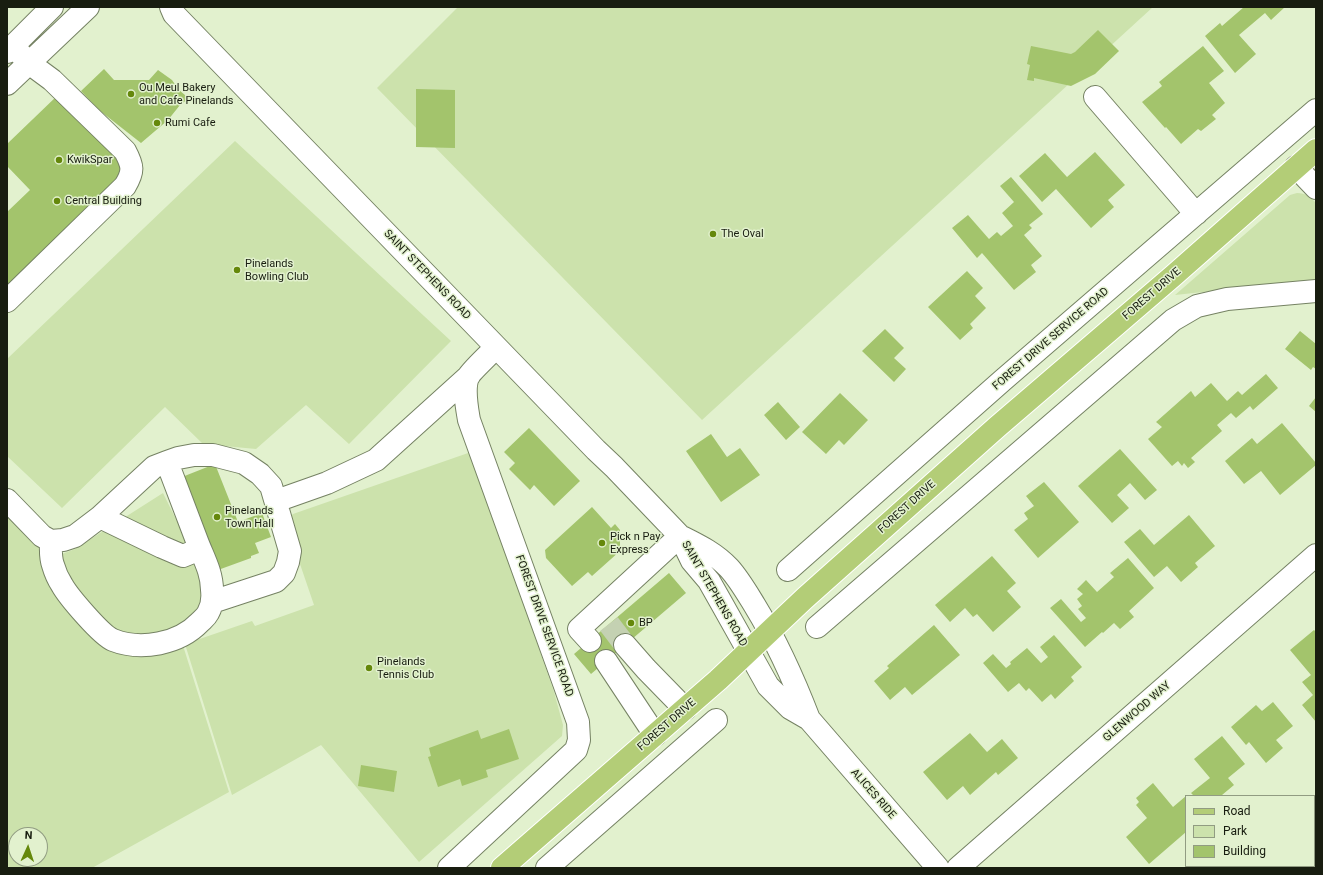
<!DOCTYPE html>
<html>
<head>
<meta charset="utf-8">
<style>
	body { margin:0 }
	#map { position:relative; width:1323px; height:875px; overflow:hidden; background:#e2f1ce; font-family:Roboto,sans-serif }
	canvas { display:block }
	.frame { position:absolute; inset:0; border:8px solid #181d10; pointer-events:none }
	.legend { position:absolute; left:1185px; top:795px; width:130px; height:72px; box-sizing:border-box; background:#e2f1ce; border:1px solid #919c82; margin:0; padding:5px 7px; list-style:none; font-size:12px; color:#181d10 }
	.legend li { display:flex; align-items:center; gap:8px; height:20px }
	.legend b { width:20px; border:1px solid #919c82 }
	.north { position:absolute; left:8px; top:827px; width:40px; height:40px; box-sizing:border-box; background:#e2f1ce; border:1px solid #919c82; border-radius:50%; rotate:3deg; font-size:11px; font-weight:700; line-height:16px; text-align:center; color:#181d10 }
	.north::after { content:''; display:block; margin:auto; width:14px; height:18px; background:#65880b; clip-path:polygon(50% 0,100% 100%,50% 72%,0 100%) }
</style>
</head>
<body>
<div id="map">
<canvas width="1323" height="875"></canvas>
<div class="frame"></div>
<ul class="legend">
<li><b style="height:5px;background:#b3cd77"></b>Road</li>
<li><b style="height:11px;background:#cce2ac"></b>Park</li>
<li><b style="height:11px;background:#a3c46c"></b>Building</li>
</ul>
<div class="north">N</div>
</div>
<script>
const context = document.querySelector('canvas').getContext('2d');
context.lineJoin = 'round';
function fillPath(path, color) { context.fillStyle = color; context.fill(path, 'evenodd'); }
function strokePath(path, color, width, dash) { context.strokeStyle = color; context.lineWidth = width; context.lineCap = dash ? 'butt' : 'round'; context.setLineDash(dash || []); context.stroke(path); }
function drawText(font, color, halo, rows, align = 'center') {
  context.font = font + ' Roboto,sans-serif'; context.lineWidth = 3; context.setLineDash([]); context.textBaseline = 'middle'; context.strokeStyle = halo; context.fillStyle = color; for (const [text, x, y, turn = 0] of rows) {
    context.save(); context.translate(x, y); context.rotate((+turn || 0) * Math.PI / 180); context.textAlign = isNaN(turn) ? turn : align; if (halo) context.strokeText(text, 0, 0); context.fillText(text, 0, 0); context.restore();
  }
}
const green = new Path2D(`
	M458,7h695l-451,413 -325,-332z
	M235,141l216,200 -102,103 -43,-39 -50,44 -53,-5 -38,-37 -103,101 -55,-52v-97z
	M1297,193c9,0 13,4 19,10v77l-141,15 115,-100z
	M471,452l83,240 9,33 -1,11 -143,126 -98,-117 -89,50 -47,-151 67,-23 3,5 59,-21 -27,-79 1,-7 5,-5z
	M163,493l43,87 2,13 -28,43 49,156 -137,76h-83l-2,-5v-349l55,40 13,-5zM16,835h24v24h-24z`);
const building = new Path2D(`
	M1244,7h41l-14,13 -6,-7 -26,22 17,19 -21,19 -30,-37 15,-13 2,3z
	M1098,30l21,21 -24,23 -24,12 -37,-8v3l-7,-1 3,-15 -3,-1 4,-18 40,8 4,-2z
	M1203,46l21,25 -15,12 16,20 -13,12 4,4 -15,12 -3,-2 -17,15 -15,-17 -1,1 -23,-26 20,-16 -3,-4z
	M104,69l10,11h35l9,-10 14,10 7,10 6,5 3,4 -8,6 -12,15 -27,23 -42,-33 -18,-19z
	M416,89l39,1v58l-39,-1z
	M59,94l72,73 -124,121v-76l23,-22 -23,-24v-22z
	M1095,152l30,33 -17,15 6,7 -23,21 -35,-39 -14,13 -23,-26 26,-23 22,24z
	M1011,177l32,37 -14,11 3,3 -8,7 18,21 -11,9 5,7 -22,18 -32,-37 -5,5 -25,-30 16,-13 21,24 8,-7 4,4 12,-10 -11,-13 12,-11 -14,-16z
	M967,271l16,17 -8,8 11,12 -16,16 3,4 -13,12 -32,-33z
	M885,329l19,19 -10,10 12,11 -12,13 -32,-31z
	M1300,331l16,13v25l-3,-2 -2,3 -26,-21z
	M1266,374l12,14 -25,22 -3,-4 -14,12 -5,-5 -14,12 5,6 -31,27 4,4 -7,6 -4,-5 -2,3 -4,-5 -6,5 -24,-27 14,-12 -6,-5 35,-31 4,6 16,-14 16,18 11,-10 4,4z
	M840,393l28,27 -24,25 -5,-5 -13,14 -24,-22z
	M1316,397v15l-7,-6z
	M778,402l22,25 -14,13 -22,-25z
	M1282,423l34,40v2l-36,30 -19,-24 -17,13 -19,-23 27,-23 5,6z
	M529,428l51,53 -26,25 -20,-21 -4,5 -21,-21 6,-6 -11,-11z
	M711,434l16,23 13,-9 20,27 -39,27 -35,-51z
	M1120,449l37,41 -12,10 -15,-17 -13,12 12,13 -17,15 -34,-37z
	M215,464l23,58 24,-9 9,24 -16,6 4,10 -8,3v2l-33,12 -36,-93z
	M1044,482l35,40 -41,36 -24,-28 14,-11 -4,-6 10,-7 -8,-10z
	M592,507l19,21 4,-4 5,6v21l-28,25 -4,-4 -16,14 -26,-28 -1,-8z
	M1189,515l26,31 -20,17 3,4 -17,15 -14,-16 -13,11 -30,-35 16,-13 14,16z
	M992,556l24,27 -9,8 14,16 -28,25 -16,-18 -4,3 -8,-9 -15,14 -15,-17z
	M1128,558l26,30 -25,23 5,6 -14,12 -6,-6 -11,10 -1,-1 -17,15 -35,-39 11,-9 20,23 5,-4 -8,-9 4,-3 -5,-7 6,-5 -6,-5 9,-9 11,12 17,-15 -4,-4z
	M669,573l17,20 -95,81 -17,-20z
	M934,625l26,30 -48,40 -7,-8 -15,13 -16,-19 15,-13 -2,-2z
	M1314,630l2,2v90l-14,-17 11,-10 -11,-13 9,-7 -21,-25z
	M1054,635l28,32 -11,10 3,4 -19,18 -4,-5 -9,8 -13,-14 -3,3 -7,-8 -11,9 -25,-29 10,-9 13,14 5,-4 -1,-2 17,-14 14,15 7,-6 -8,-10z
	M1273,702l20,24 -17,14 7,8 -17,15 -17,-21 -3,3 -15,-18 25,-22 6,6z
	M509,729l10,30 -33,11 2,7 -26,9 -2,-7 -22,8 -10,-30 3,-1 -2,-8 49,-18 3,9z
	M970,733l17,19 15,-13 16,19 -20,17 -2,-3 -26,23 -7,-9 -16,14 -24,-28z
	M1222,736l23,28 -17,14 6,7 -12,10 1,1h-29l-3,-3 19,-15 -16,-19z
	M361,765l36,6 -3,21 -36,-6z
	M1153,783l20,24 13,-11v36l-37,32 -23,-27 21,-19 -11,-13 3,-3 -3,-4z
	M1316,848v20h-41l-1,-2h40v-16z`);
const minorTunnel = new Path2D(`
	M609,624l16,21`);
const minor = new Path2D(`
	M171,7l3,7 422,436 18,17 66,69 12,25 17,20 13,23 46,82 22,22 19,11 129,149
	M7,52l45,-45
	M7,84l81,-77
	M1095,97l101,117
	M1296,167l20,21
	M7,301l118,-115c9,-15 8,-20 0,-35l-73,-71 -23,-17 -16,-17
	M7,500l35,36 9,5 12,-1 12,-4 25,-19 54,-50 13,-5 11,-4 16,-3h19l31,8 16,11 11,12 19,65 -2,11 -4,11 -8,8 -64,21
	M276,501l51,-18 49,-23 93,-84
	M100,517l62,30 21,9 17,-7
	M680,536c18,9 35,17 49,32 10,11 18,25 26,38 22,36 39,74 54,113
	M51,541c0,8 -1,16 2,24 2,7 5,14 9,20 6,11 39,50 51,55 28,11 66,4 87,-18 3,-3 6,-5 8,-9 4,-7 5,-15 4,-23 0,-18 -9,-33 -15,-49 -10,-27 -20,-53 -30,-79
	M788,570l215,-190 313,-270
	M817,627l356,-307 24,-14 30,-7 89,-8
	M590,641l-11,-12 101,-93
	M625,645l21,24 39,40
	M606,661l49,74
	M449,868l127,-118 3,-10 -1,-18 -109,-302c-2,-12 -6,-31 -1,-43 3,-6 23,-24 28,-30
	M547,868l169,-148
	M958,868l358,-313`);
const major = new Path2D(`
	M502,868l216,-188 87,-82 192,-171 176,-151 143,-126`);
const markers = [
	[131,94,4,"#65880b"],
	[157,123,4,"#65880b"],
	[59,160,4,"#65880b"],
	[57,201,4,"#65880b"],
	[713,234,4,"#65880b"],
	[237,270,4,"#65880b"],
	[217,517,4,"#65880b"],
	[602,543,4,"#65880b"],
	[631,623,4,"#65880b"],
	[369,668,4,"#65880b"]
];
const poiNames = [
	["Ou Meul Bakery",139,88],
	["and Cafe Pinelands",139,101],
	["Rumi Cafe",165,123],
	["KwikSpar",67,160],
	["Central Building",65,201],
	["The Oval",721,234],
	["Pinelands",245,264],
	["Bowling Club",245,277],
	["Pinelands",225,511],
	["Town Hall",225,524],
	["Pick n Pay",610,537],
	["Express",610,550],
	["BP",639,623],
	["Pinelands",377,662],
	["Tennis Club",377,675]
];
const streetNames = [
	["SAINT STEPHENS ROAD",427,275,46],
	["FOREST DRIVE",1152,294,-41],
	["FOREST DRIVE SERVICE ROAD",1051,339,-41],
	["FOREST DRIVE",907,507,-42],
	["SAINT STEPHENS ROAD",714,594,60],
	["FOREST DRIVE SERVICE ROAD",544,626,70],
	["GLENWOOD WAY",1137,712,-41],
	["FOREST DRIVE",667,725,-41],
	["ALICES RIDE",873,794,49]
];
fillPath(green, '#cce2ac');
fillPath(building, '#a3c46c');
strokePath(minorTunnel, '#c4d1b2', 22, [22, 11]);
strokePath(minor, '#758263', 24);
strokePath(major, '#fff', 24);
strokePath(minor, '#fff', 22);
strokePath(major, '#b3cd77', 22);
for (const [x, y, r, color] of markers) { const dot = new Path2D(); dot.arc(x, y, r, 0, 2 * Math.PI); context.fillStyle = color; context.fill(dot); strokePath(dot, '#e2f1ce', 1.5); }
drawText('11px', '#181d10', '#e2f1ce', poiNames, 'left');
drawText('11px', '#181d10', '#e2f1ce', streetNames);
</script>
</body>
</html>
